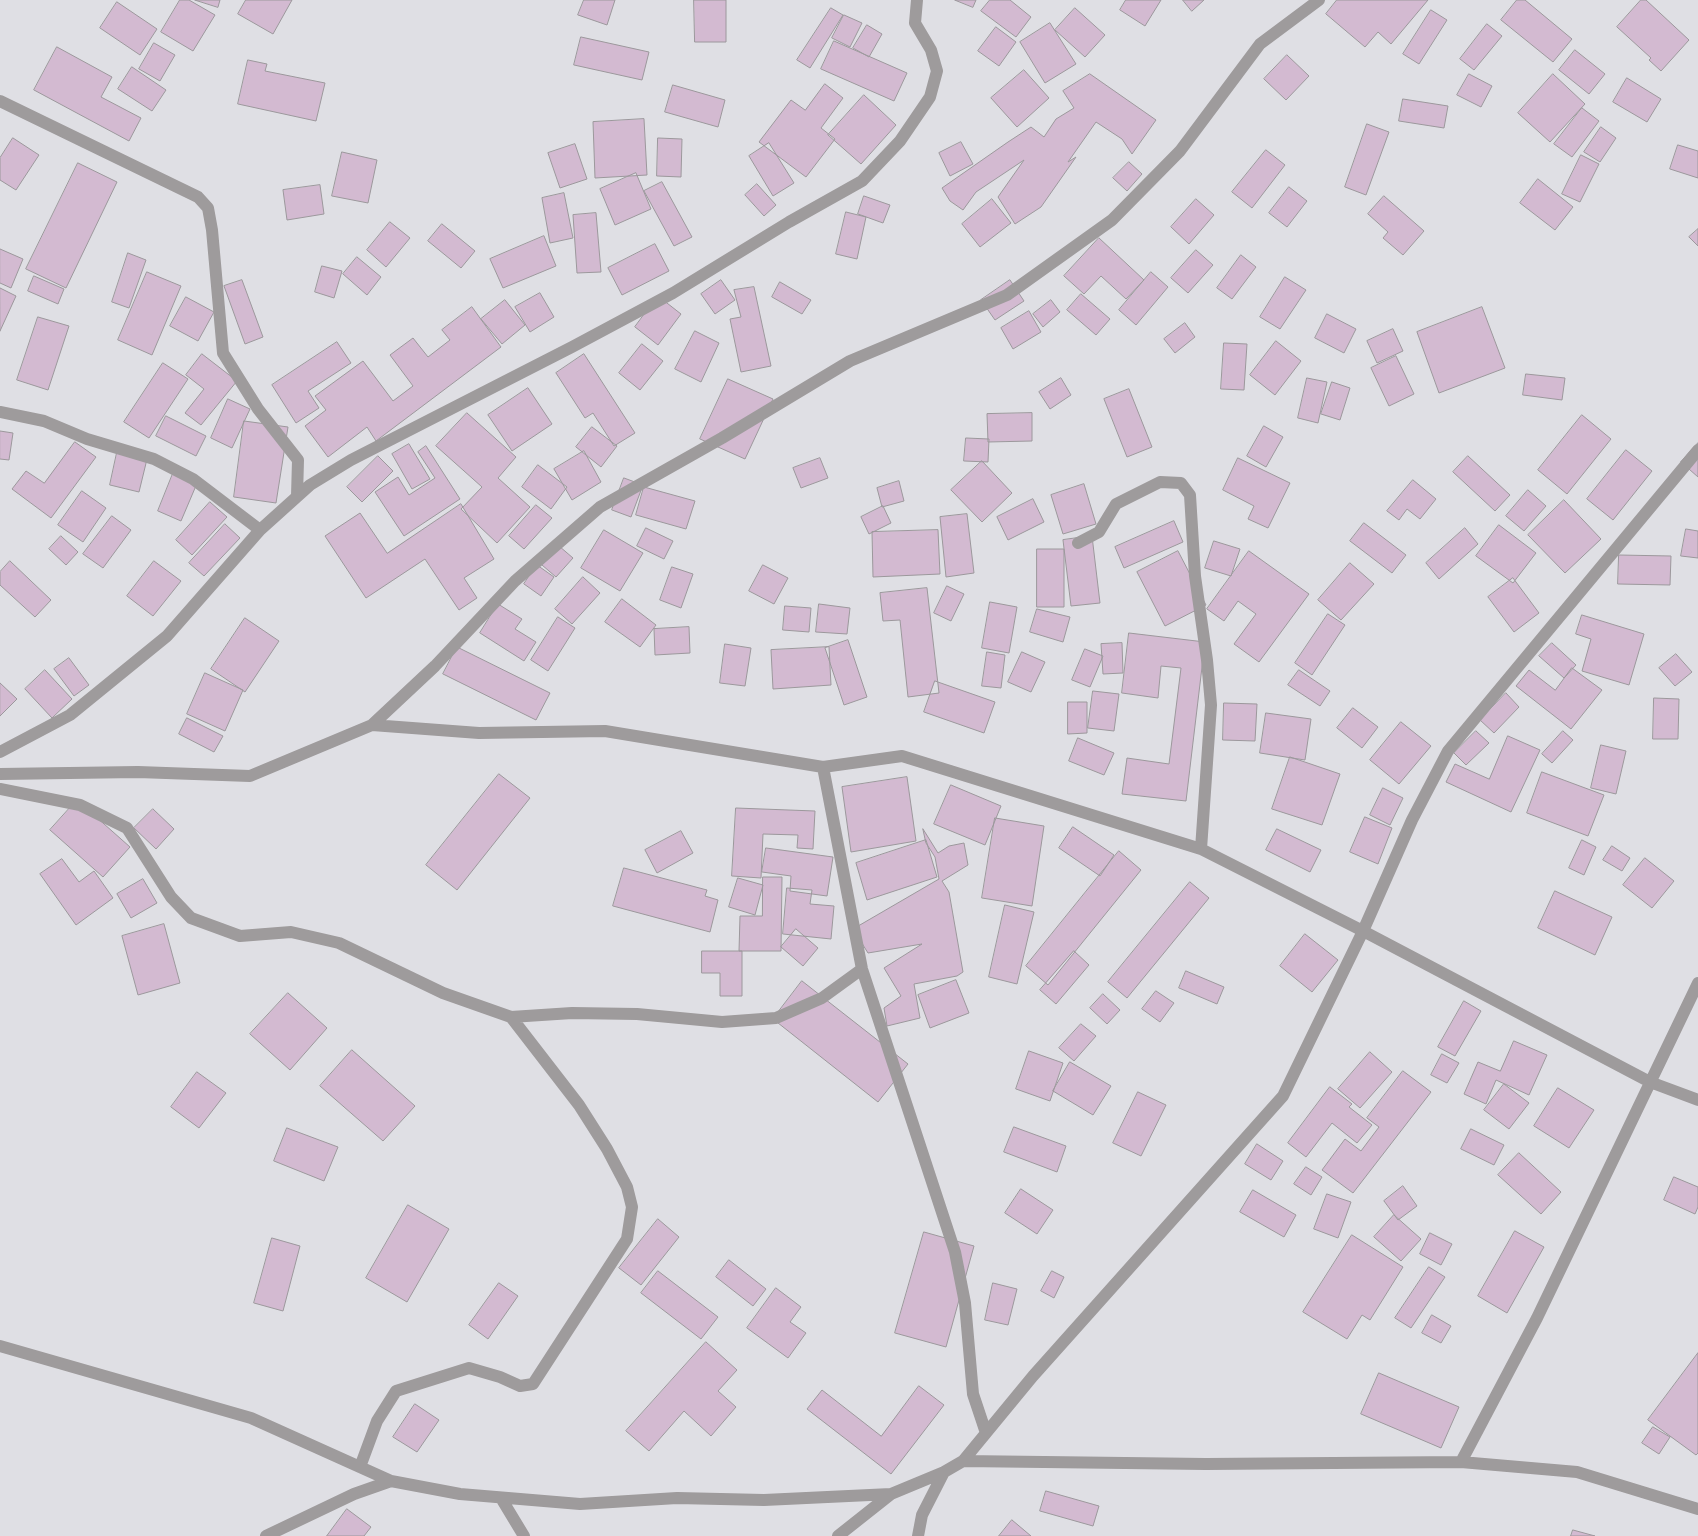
<!DOCTYPE html>
<html>
<head>
<meta charset="utf-8">
<style>
	body { margin:0 }
	canvas { display:block; background:#dfdfe4 }
</style>
</head>
<body>
<canvas width="1698" height="1536"></canvas>
<script>
const context = document.querySelector('canvas').getContext('2d');
context.lineJoin = 'round';
function fillPath(path, color) { context.fillStyle = color; context.fill(path, 'evenodd'); }
function strokePath(path, color, width, dash) { context.strokeStyle = color; context.lineWidth = width; context.lineCap = dash ? 'butt' : 'round'; context.setLineDash(dash || []); context.stroke(path); }
const building = new Path2D(`
	M180,0h9l26,15 -22,36 -32,-19z
	M195,0h25l-2,7z
	M246,0h46l-19,34 -35,-20z
	M584,0h31l-8,25 -29,-10z
	M694,0h32v42h-31z
	M955,0h21l-3,7z
	M990,0h20l21,17 -15,20 -35,-26z
	M1126,0h35l-16,26 -25,-16z
	M1183,0h21l-12,11z
	M1337,0h91l-37,44 -13,-12 -13,15 -39,-33z
	M1517,0h8l47,39 -19,23 -52,-42z
	M1641,0h5l43,40 -28,31 -12,-11 2,-2 -34,-31z
	M117,2l40,27 -17,26 -40,-27z
	M831,8l12,7 -33,53 -13,-8z
	M1075,8l30,27 -20,22 -30,-27z
	M1431,10l16,10 -28,44 -16,-10z
	M844,15l18,8 -12,24 -18,-9z
	M1050,23l26,41 -31,19 -25,-41z
	M1487,24l15,12 -28,34 -14,-11z
	M867,25l15,9 -13,23 -16,-9z
	M996,27l20,15 -17,24 -21,-15z
	M581,37l68,15 -7,28 -68,-15z
	M834,41l73,32 -13,28 -73,-32z
	M154,43l21,12 -15,26 -21,-12z
	M57,47l55,30 -11,20 40,21 -12,23 -95,-51z
	M1575,50l30,24 -16,20 -30,-24z
	M1287,55l22,21 -23,24 -22,-21z
	M248,60l19,4 -2,7 60,12 -9,38 -78,-17z
	M132,67l34,23 -14,21 -34,-22z
	M1024,70l25,28 -32,29 -26,-29z
	M1090,74l66,46 -24,34 -10,-15 -26,-17 -28,40 8,-5 -35,50 -26,17 -17,-27 26,-37 -48,32 -13,18 -13,-9 -8,-13 66,-46 23,-15 13,10 12,-18 18,-11 -11,-17z
	M1469,74l23,12 -11,21 -24,-12z
	M1553,74l32,30 -35,38 -32,-29z
	M1627,78l34,21 -14,23 -34,-20z
	M825,84l18,14 -22,30 14,11 -29,38 -47,-35 32,-42 14,10z
	M673,85l52,15 -7,27 -53,-15z
	M864,95l32,30 -35,39 -33,-29z
	M1403,99l45,7 -4,22 -45,-7z
	M1582,108l17,13 -27,36 -18,-13z
	M644,119l3,56 -52,3 -2,-56z
	M1367,124l22,8 -23,63 -21,-8z
	M1601,127l15,11 -16,24 -16,-10z
	M13,138l26,17 -23,35 -16,-10v-22z
	M658,138l24,1 -1,38 -24,-1z
	M961,142l12,22 -23,12 -11,-23z
	M769,143l25,40 -21,13 -24,-40z
	M575,144l12,35 -27,9 -12,-35z
	M1678,145l20,6v27l-28,-9z
	M1266,150l19,15 -33,43 -20,-16z
	M342,152l35,8 -9,43 -36,-7z
	M1581,155l18,9 -19,38 -18,-8z
	M1129,162l13,12 -15,17 -14,-13z
	M78,163l39,19 -51,106 -40,-19z
	M636,173l15,36 -36,16 -15,-36z
	M1538,179l35,28 -18,23 -35,-27z
	M662,182l30,55 -18,9 -30,-55z
	M757,184l19,21 -12,11 -19,-21z
	M320,185l4,29 -37,6 -4,-30z
	M1289,187l18,14 -20,26 -18,-14z
	M564,193l9,45 -23,5 -8,-45z
	M864,196l26,9 -7,18 -25,-9z
	M1384,196l40,35 -21,24 -20,-17 5,-6 -20,-18z
	M992,199l19,24 -31,24 -18,-23z
	M1196,199l18,16 -25,29 -18,-17z
	M846,212l20,5 -9,42 -21,-5z
	M596,213l5,59 -24,1 -4,-58z
	M390,222l20,16 -24,29 -19,-17z
	M442,224l33,27 -14,17 -33,-27z
	M1698,229v17l-9,-9z
	M544,236l12,30 -53,22 -13,-29z
	M1099,238l45,42 -18,19 -25,-23 -17,18 -20,-18z
	M655,244l14,27 -47,24 -14,-27z
	M0,249l23,10 -12,29 -11,-5z
	M1196,250l17,15 -25,28 -17,-15z
	M128,253l18,7 -17,48 -17,-6z
	M1241,255l15,12 -24,32 -15,-11z
	M357,257l24,20 -14,18 -24,-21z
	M322,266l20,5 -8,27 -19,-6z
	M147,272l34,14 -29,69 -34,-15z
	M1151,272l17,15 -32,38 -17,-15z
	M34,276l30,13 -6,15 -30,-13z
	M1285,277l21,13 -26,39 -20,-12z
	M242,280l21,57 -18,7 -21,-58z
	M721,280l14,20 -20,14 -14,-20z
	M1010,280l14,21 -29,19 -14,-20z
	M780,282l31,18 -9,14 -30,-17z
	M754,287l17,79 -30,6 -11,-53 11,-2 -7,-27z
	M0,288l16,8 -16,35z
	M540,293l14,24 -24,15 -15,-25z
	M1081,294l29,25 -14,16 -29,-25z
	M658,296l23,18 -23,31 -23,-18z
	M186,297l28,15 -16,29 -28,-15z
	M505,300l20,25 -23,19 -21,-25z
	M1051,300l9,12 -17,15 -10,-13z
	M472,307l29,40 -125,94 -9,-14 -39,30 -23,-31 21,-16 -11,-14 48,-35 30,40 20,-15 -23,-31 23,-17 15,19 22,-17 -8,-10z
	M1482,307l23,61 -66,25 -22,-61z
	M1029,311l12,21 -28,17 -12,-21z
	M1327,314l29,15 -12,24 -29,-15z
	M38,317l31,9 -21,64 -31,-10z
	M1185,323l10,14 -20,16 -11,-14z
	M1393,329l10,22 -26,12 -10,-22z
	M695,331l24,12 -18,39 -26,-13z
	M1276,341l25,20 -26,34 -25,-20z
	M337,342l14,21 -43,28 11,17 -23,15 -24,-38z
	M1224,343l23,1 -3,46 -23,-1z
	M642,344l21,17 -23,29 -21,-17z
	M202,354l35,27 -36,44 -16,-12 19,-24 -18,-14z
	M584,354l51,79 -21,13 -21,-33 -8,5 -29,-45z
	M1396,356l18,38 -25,12 -18,-38z
	M163,363l25,16 -39,59 -25,-16z
	M1526,374l39,4 -3,22 -39,-5z
	M1061,378l10,17 -21,14 -11,-17z
	M1307,378l20,4 -9,41 -20,-5z
	M728,379l45,20 -28,60 -45,-20z
	M1332,382l18,6 -10,32 -19,-6z
	M528,388l24,36 -40,27 -24,-36z
	M1129,389l23,58 -25,10 -23,-58z
	M228,399l22,10 -18,39 -21,-10z
	M467,413l49,44 -18,21 32,29 -33,36 -36,-34 21,-22 -46,-41z
	M1032,413v28l-44,1 -1,-28z
	M1582,415l29,24 -44,55 -29,-24z
	M166,416l40,20 -10,20 -40,-20z
	M244,421l44,6 -12,76 -42,-6z
	M1264,426l19,11 -17,30 -19,-11z
	M592,427l25,19 -16,21 -25,-20z
	M0,431l13,2 -4,27 -9,-1z
	M966,438l23,1 -1,23 -24,-1z
	M75,442l21,15 -45,61 -39,-29 14,-18 18,12z
	M1698,443v34l-17,-15z
	M409,444l21,35 -18,10 -20,-35z
	M426,446l34,53 -56,37 -29,-44 23,-15 11,18 26,-17 -17,-26z
	M118,448l30,7 -9,37 -29,-7z
	M1626,450l26,21 -39,49 -26,-21z
	M584,451l17,31 -29,18 -18,-31z
	M378,456l15,15 -31,31 -15,-15z
	M1468,456l42,39 -15,16 -42,-39z
	M820,458l8,20 -27,10 -8,-20z
	M1238,458l52,25 -22,45 -20,-9 6,-13 -31,-16z
	M982,461l30,32 -30,29 -31,-32z
	M538,465l29,22 -16,22 -29,-22z
	M174,471l24,10 -17,40 -23,-10z
	M624,478l19,7 -12,32 -19,-7z
	M1413,480l23,19 -16,20 -13,-10 -8,11 -12,-9z
	M899,481l5,20 -22,6 -5,-19z
	M1084,484l12,40 -33,10 -12,-39z
	M644,487l51,14 -9,28 -50,-14z
	M1528,490l18,16 -22,25 -18,-15z
	M82,491l24,17 -23,34 -25,-17z
	M1033,499l11,23 -36,18 -11,-23z
	M1564,500l37,39 -36,34 -37,-38z
	M210,502l17,15 -35,38 -16,-15z
	M461,504l33,55 -30,19 13,20 -18,12 -34,-51 -59,39 -41,-62 35,-23 27,40z
	M536,505l16,13 -28,31 -15,-13z
	M883,506l8,17 -22,11 -8,-17z
	M967,514l7,59 -28,4 -6,-60z
	M112,516l19,14 -28,38 -20,-14z
	M1174,521l9,21 -59,26 -9,-21z
	M1364,523l42,32 -14,18 -42,-32z
	M225,524l15,14 -36,38 -15,-13z
	M1499,525l37,28 -23,30 -37,-27z
	M646,528l27,13 -9,18 -27,-13z
	M1465,528l13,16 -39,35 -13,-16z
	M1686,529l12,2v27l-17,-2z
	M604,530l39,23 -23,38 -39,-23z
	M938,530l2,44 -67,3 -1,-45z
	M61,536l17,16 -12,13 -17,-16z
	M1092,536l8,67 -29,3 -8,-66z
	M1214,541l26,8 -9,27 -26,-8z
	M559,546l14,12 -17,19 -14,-12z
	M1037,549h27v58h-27z
	M1178,551l28,54 -41,21 -28,-54z
	M1249,551l60,43 -50,68 -25,-18 22,-30 -18,-13 -14,20 -17,-12z
	M1619,555l52,1 -1,29 -52,-1z
	M10,561l41,39 -16,17 -35,-32v-13z
	M154,561l27,20 -28,35 -26,-20z
	M1350,563l24,21 -33,36 -23,-20z
	M537,565l17,12 -13,19 -17,-12z
	M763,565l25,13 -14,26 -25,-13z
	M672,567l21,7 -12,34 -21,-8z
	M583,577l17,16 -28,31 -17,-15z
	M1513,578l26,35 -25,19 -26,-35z
	M947,586l17,8 -13,27 -17,-8z
	M927,588l12,105 -31,4 -8,-77 -17,1 -3,-28z
	M622,599l34,26 -16,22 -35,-25z
	M990,602l27,5 -8,46 -27,-5z
	M498,604l24,15 -7,10 21,13 -12,19 -44,-28z
	M819,604l31,4 -3,26 -31,-2z
	M785,606l26,2 -2,24 -26,-2z
	M1037,609l33,8 -7,25 -33,-10z
	M1328,614l17,11 -33,50 -17,-12z
	M1582,615l62,19 -15,51 -47,-14 9,-32 -15,-5z
	M558,617l17,11 -27,43 -17,-11z
	M245,618l34,23 -34,51 -34,-23z
	M689,627l1,26 -35,2 -1,-26z
	M1129,633l76,9 -19,159 -64,-7 5,-36 42,6 12,-96 -20,-2 -3,32 -36,-5z
	M848,640l19,57 -23,8 -19,-57z
	M1122,643l1,30 -20,1 -2,-30z
	M1552,643l24,22 -12,13 -25,-22z
	M725,644l26,4 -6,38 -25,-3z
	M457,647l93,46 -14,27 -93,-46z
	M829,647l2,38 -58,4 -2,-39z
	M1085,649l18,7 -13,31 -18,-7z
	M987,652l18,3 -4,33 -19,-2z
	M1022,652l23,10 -14,30 -23,-10z
	M1676,654l16,18 -17,14 -16,-18z
	M69,658l20,27 -15,11 -20,-27z
	M1572,668l30,22 -31,39 -55,-43 13,-16 26,20z
	M45,670l27,29 -20,19 -27,-29z
	M1299,670l31,21 -10,15 -32,-21z
	M205,673l38,17 -18,41 -38,-17z
	M935,681l60,21 -11,31 -60,-21z
	M0,683l17,16 -17,17z
	M1093,691l26,3 -5,37 -26,-3z
	M1506,693l13,14 -25,26 -14,-13z
	M1654,698l25,1 -1,40h-25z
	M1068,702h19v31l-19,1z
	M1224,703l33,1 -2,37 -32,-1z
	M1353,708l25,19 -16,21 -25,-20z
	M1266,713l45,6 -6,41 -45,-7z
	M187,718l36,18 -9,16 -35,-18z
	M1401,722l30,24 -32,38 -29,-24z
	M1476,731l13,12 -23,22 -12,-12z
	M1563,731l10,9 -21,23 -10,-9z
	M1508,736l32,14 -29,62 -65,-30 9,-18 34,15z
	M1078,738l36,15 -10,22 -35,-14z
	M1601,745l25,6 -10,43 -25,-6z
	M1290,757l50,17 -18,51 -50,-16z
	M1542,772l62,23 -16,41 -61,-23z
	M499,774l31,24 -73,92 -31,-25z
	M907,777l9,64 -65,11 -9,-65z
	M951,785l50,21 -16,39 -51,-21z
	M1383,788l20,10 -13,27 -20,-10z
	M77,800l53,47 -27,30 -53,-47z
	M736,808l79,3 -2,38 -16,-1 1,-13 -35,-1 -2,44 -29,-2z
	M153,809l21,20 -18,20 -22,-21z
	M1365,817l27,11 -14,36 -28,-12z
	M995,818l49,8 -12,80 -50,-8z
	M1073,827l41,28 -14,21 -41,-28z
	M923,829l15,24 11,-7 15,-3 4,22 -26,16 7,11 14,80 -6,4 -43,8 6,34 -33,8 -3,-18 17,-12 -17,-28 38,-24 -54,9 -15,-24 86,-50 -4,-22 -9,-14z
	M1277,829l44,21 -11,22 -44,-22z
	M681,831l12,22 -36,20 -12,-23z
	M926,840l11,37 -70,23 -11,-37z
	M1582,840l14,7 -12,28 -15,-7z
	M1612,846l18,12 -8,13 -19,-11z
	M766,848l67,9 -6,39 -37,-5 1,-15 -29,-4z
	M1119,851l22,19 -93,115 -22,-19z
	M1645,858l29,23 -22,27 -29,-23z
	M62,859l17,23 15,-11 19,27 -37,27 -36,-51z
	M624,868l83,22 -2,6 13,4 -8,32 -97,-26z
	M763,877h19l-1,74h-42l1,-35h22z
	M738,878l25,7 -8,30 -26,-8z
	M143,879l14,24 -26,15 -14,-24z
	M1190,882l19,16 -82,100 -19,-16z
	M787,888l25,2 -2,14 24,2 -3,33 -48,-5z
	M1555,891l57,26 -17,38 -57,-27z
	M1005,905l29,7 -17,72 -28,-7z
	M164,924l16,59 -42,12 -16,-59z
	M796,929l22,19 -15,18 -22,-19z
	M1305,934l33,26 -26,32 -32,-26z
	M702,951h40v45h-22v-23h-18z
	M1074,951l15,14 -33,39 -16,-14z
	M1186,971l38,16 -7,17 -38,-16z
	M956,980l13,33 -39,15 -12,-33z
	M802,981l106,83 -30,38 -105,-83z
	M1156,991l18,12 -14,19 -18,-13z
	M288,993l39,35 -37,42 -40,-36z
	M1103,994l17,16 -13,14 -17,-16z
	M1464,1001l17,10 -26,45 -17,-9z
	M1081,1024l15,12 -22,25 -15,-13z
	M1514,1041l33,14 -18,40 -33,-15 -10,24 -22,-10 14,-32 22,9z
	M352,1050l63,56 -32,35 -63,-55z
	M1029,1051l34,12 -13,38 -34,-12z
	M1370,1052l22,20 -32,36 -22,-19z
	M1442,1054l17,9 -12,20 -16,-8z
	M1070,1062l41,24 -18,29 -40,-24z
	M1403,1071l28,21 -78,101 -31,-23 23,-31 16,12 18,-24 -12,-9z
	M197,1072l29,21 -27,35 -28,-21z
	M1504,1084l25,19 -20,26 -25,-19z
	M1330,1087l22,17 -3,3 23,18 -15,18 -25,-20 -26,34 -18,-14z
	M1558,1088l36,22 -25,38 -35,-22z
	M1138,1092l28,13 -25,51 -28,-13z
	M1014,1127l52,19 -9,26 -53,-20z
	M287,1128l51,19 -14,34 -50,-20z
	M1471,1129l33,16 -10,20 -33,-16z
	M1257,1144l26,17 -12,19 -26,-16z
	M1519,1153l42,39 -20,22 -43,-39z
	M1306,1167l16,10 -11,18 -17,-11z
	M1674,1177l24,10v20l-3,7 -31,-14z
	M1403,1186l14,20 -19,14 -14,-19z
	M1021,1189l32,21 -16,24 -32,-21z
	M1253,1190l43,25 -12,22 -44,-25z
	M1327,1194l24,8 -13,36 -24,-9z
	M408,1205l41,24 -42,73 -41,-24z
	M1394,1215l27,24 -20,22 -27,-24z
	M658,1219l21,18 -38,48 -22,-17z
	M1515,1231l29,16 -37,66 -29,-17z
	M924,1232l50,14 -28,101 -51,-14z
	M1430,1233l22,11 -11,21 -21,-11z
	M1352,1235l51,32 -33,53 -8,-5 -15,24 -44,-27z
	M272,1238l28,8 -17,65 -29,-8z
	M729,1260l37,29 -13,17 -37,-29z
	M1429,1267l16,10 -34,51 -16,-10z
	M658,1271l60,46 -17,22 -60,-46z
	M1052,1271l12,6 -10,21 -13,-7z
	M499,1283l19,13 -30,43 -19,-14z
	M993,1283l24,6 -9,36 -23,-5z
	M776,1288l25,19 -11,15 16,11 -18,25 -41,-30z
	M1432,1315l19,11 -10,17 -19,-10z
	M706,1342l31,28 -19,21 18,16 -25,29 -27,-25 -35,40 -23,-20z
	M1698,1353v100l-2,2 -48,-35z
	M1379,1373l80,34 -18,41 -80,-34z
	M919,1386l25,19 -53,69 -84,-65 15,-19 59,46z
	M415,1404l24,16 -22,32 -24,-15z
	M1653,1427l17,10 -11,17 -17,-11z
	M1046,1491l53,15 -6,20 -53,-15z
	M347,1509l24,18 -7,9h-37z
	M1012,1520l19,16h-32z
	M1573,1530l22,6h-24z`);
const minor = new Path2D(`
	M0,101l198,96 10,11 4,22 11,123 35,56 40,51 -1,36
	M0,412l44,9 43,18 67,20 39,20 67,51
	M1078,543l21,-11 17,-28 44,-22 21,1 9,12 5,81 12,84 4,45 -10,144
	M372,725l107,8 126,-2 218,36 79,-11 299,93 162,82 287,151 48,18
	M0,752l70,-37 97,-79 93,-106 50,-45 41,-25 221,-113 101,-54 116,-71 73,-41 38,-40 30,-44 7,-26 -6,-21 -16,-27 2,-23
	M823,767l39,202 93,283 10,51 8,91 13,39
	M0,774l138,-2 112,4 122,-51 63,-59 80,-85 85,-74 122,-69 128,-77 157,-66 105,-75 68,-69 80,-107 59,-44
	M0,789l80,16 47,23 44,69 20,21 49,18 51,-4 48,11 104,50 68,24 61,-4 65,1 85,8 54,-4 46,-20 40,-29
	M0,1346l251,72 140,63 69,13 120,10 97,-6 87,2 127,-6
	M963,1461l243,3 255,-2 116,10 121,37
	M1461,1462l76,-144 161,-335
	M360,1467l17,-46 19,-30 73,-23 31,9 20,9 13,-2 94,-145 5,-32 -5,-20 -20,-38 -28,-44 -68,-88
	M501,1498l23,38
	M266,1536l88,-42 37,-13
	M838,1536l53,-42 53,-22 19,-11 70,-85 250,-280 80,-165 49,-111 36,-69 250,-301
	M918,1536l4,-21 22,-43`);
fillPath(building, '#d3bad1');
strokePath(building, '#9c989c', 1);
strokePath(minor, '#9e9b9c', 12);
</script>
</body>
</html>
